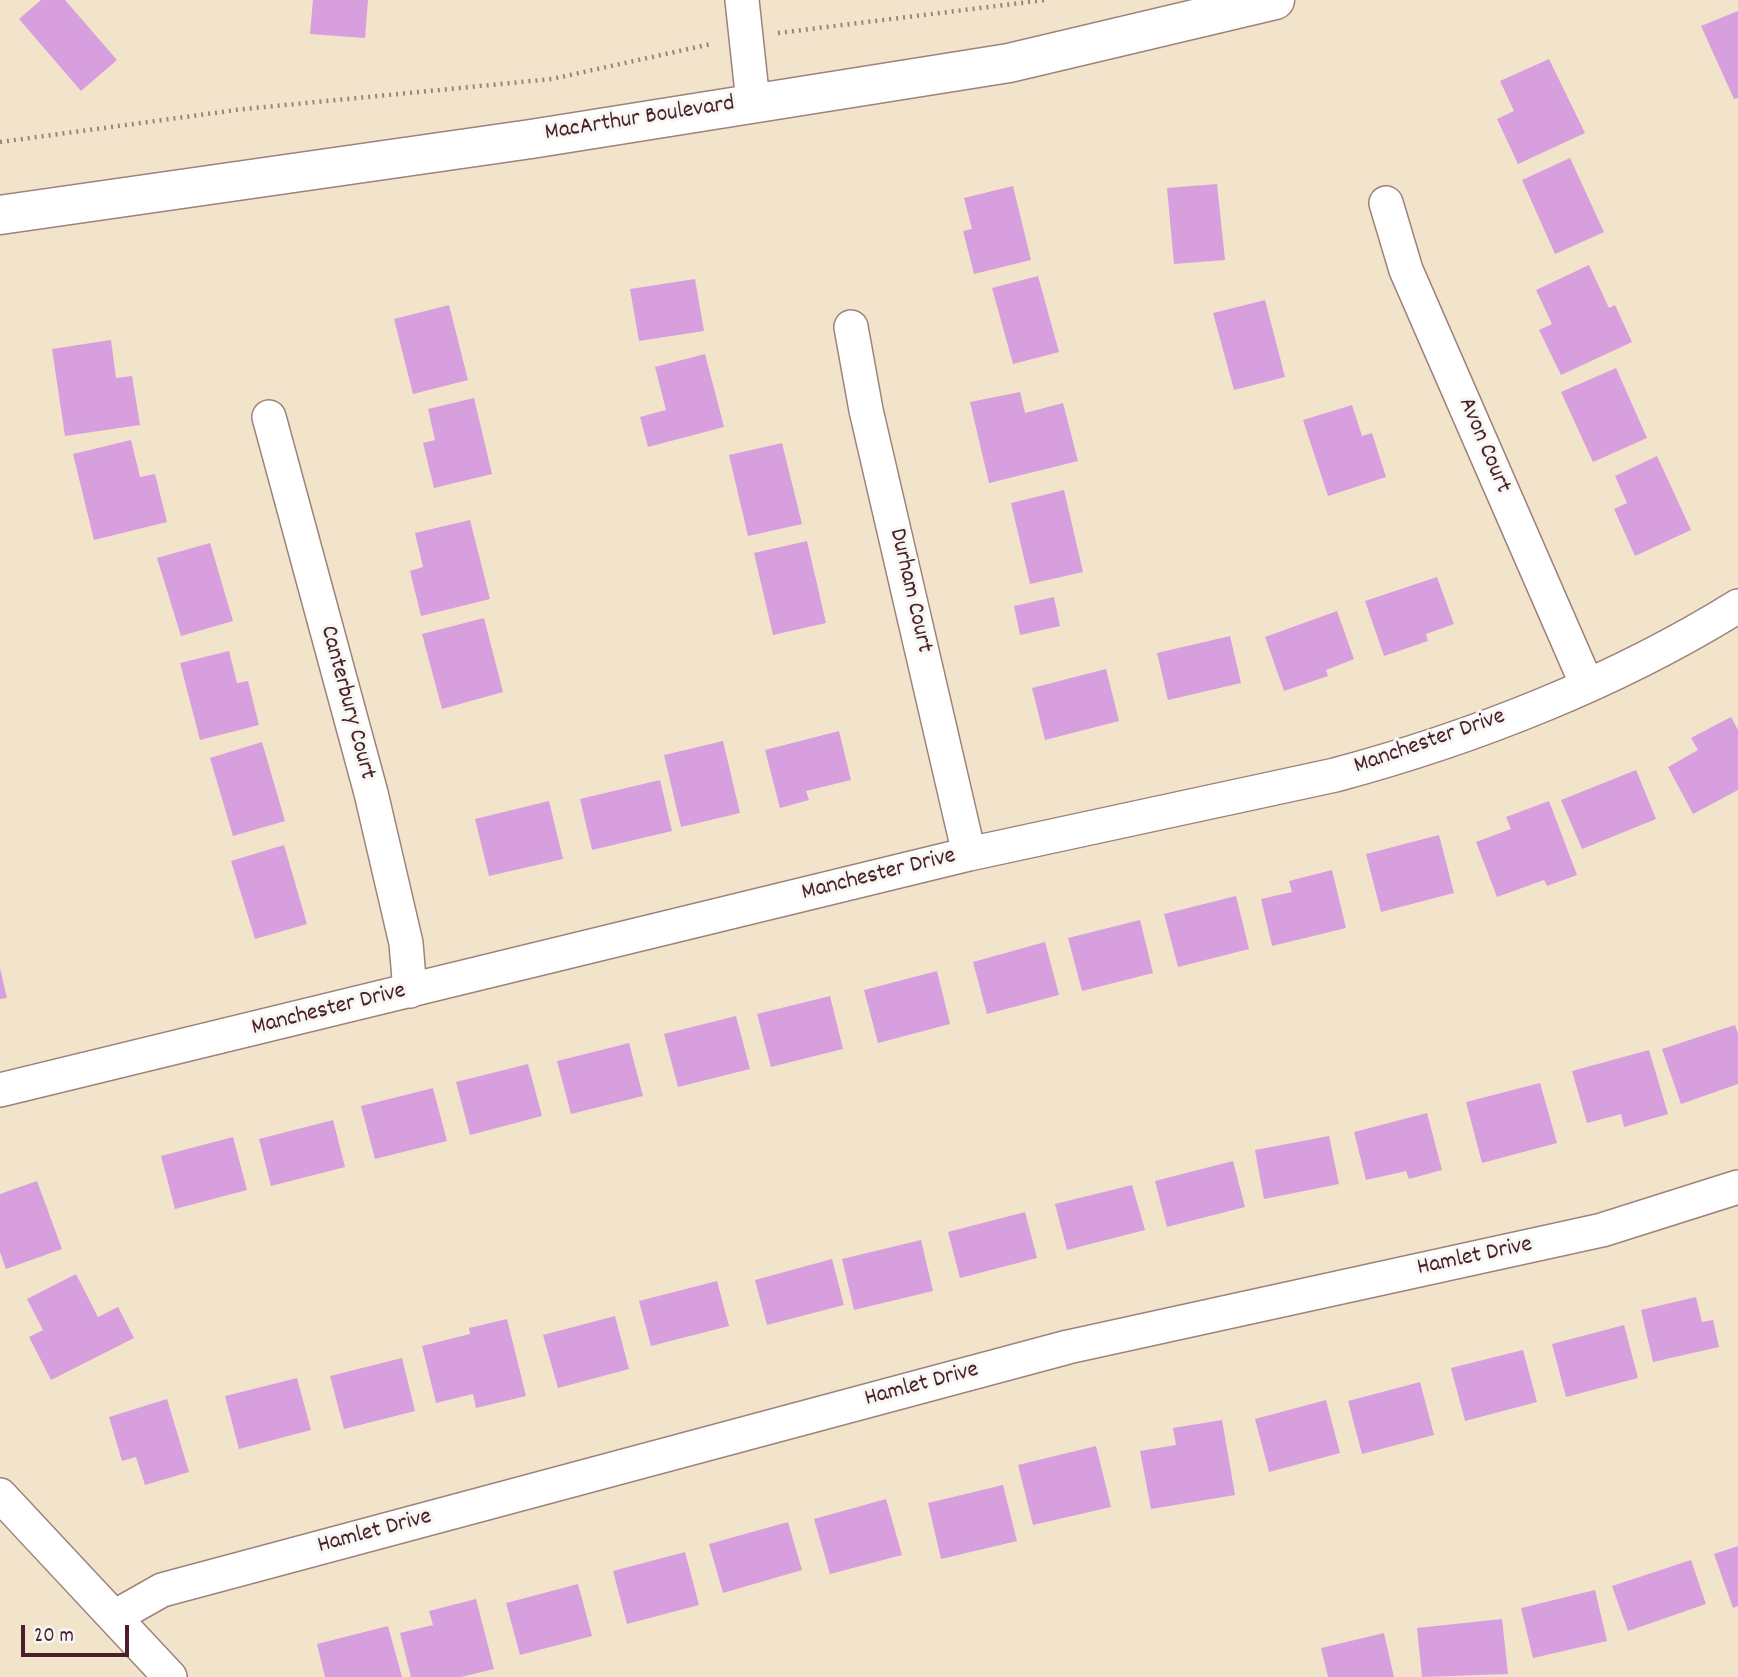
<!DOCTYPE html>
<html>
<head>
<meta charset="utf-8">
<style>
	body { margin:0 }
	#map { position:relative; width:1738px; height:1677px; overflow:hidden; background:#f2e4cb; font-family:Dekko,sans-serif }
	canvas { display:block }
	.scale { position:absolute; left:21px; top:1625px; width:108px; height:32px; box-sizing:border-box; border:4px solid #4a1f2b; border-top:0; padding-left:9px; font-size:21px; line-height:24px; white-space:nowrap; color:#4a1f2b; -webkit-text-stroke:5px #f6f6f2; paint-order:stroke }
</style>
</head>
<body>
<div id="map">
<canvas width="1738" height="1677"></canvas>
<div class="scale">20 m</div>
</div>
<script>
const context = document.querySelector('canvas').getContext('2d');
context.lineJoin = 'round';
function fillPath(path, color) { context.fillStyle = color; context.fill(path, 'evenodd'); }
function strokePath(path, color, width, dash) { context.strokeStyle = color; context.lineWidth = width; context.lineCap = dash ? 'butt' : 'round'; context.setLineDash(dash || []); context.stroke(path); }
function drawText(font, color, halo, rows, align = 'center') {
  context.font = font + ' Dekko,sans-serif'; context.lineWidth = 6; context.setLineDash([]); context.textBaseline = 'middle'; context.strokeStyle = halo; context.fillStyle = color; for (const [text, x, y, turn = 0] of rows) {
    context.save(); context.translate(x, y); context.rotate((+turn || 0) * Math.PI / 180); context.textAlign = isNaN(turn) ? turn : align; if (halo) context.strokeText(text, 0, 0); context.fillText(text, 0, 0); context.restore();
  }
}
const building = new Path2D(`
	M41,0h24l52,60 -36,31 -62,-72z
	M313,0h55l-3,38 -55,-4z
	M1738,11v87l-4,1 -33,-73z
	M1549,59l36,74 -67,31 -21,-45 17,-8 -14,-30z
	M1570,158l34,74 -49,22 -33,-74z
	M1217,184l8,76 -51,4 -7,-76z
	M1013,186l18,74 -57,14 -11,-43 9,-2 -8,-31z
	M1589,265l20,43 6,-3 17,37 -71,33 -22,-45 13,-6 -16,-34z
	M1038,276l21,76 -46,12 -21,-76z
	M695,279l9,52 -65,10 -9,-52z
	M1265,300l20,77 -51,13 -21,-77z
	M449,305l19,75 -55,14 -19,-75z
	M111,340l5,38 16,-2 8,49 -75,11 -13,-87z
	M705,354l19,73 -76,20 -8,-30 26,-7 -11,-43z
	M1616,368l31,70 -54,24 -32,-70z
	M1020,392l5,21 38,-10 15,58 -89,22 -19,-81z
	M474,398l18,76 -58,14 -11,-45 12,-3 -7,-31z
	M1352,405l10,31 10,-3 14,44 -58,19 -25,-76z
	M131,440l9,37 15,-3 12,48 -73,18 -21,-86z
	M782,443l20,81 -54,12 -19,-81z
	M1657,456l34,74 -56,26 -21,-47 13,-6 -12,-27z
	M1064,490l19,82 -53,12 -19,-81z
	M470,520l20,79 -69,17 -11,-45 13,-4 -8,-34z
	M807,541l19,82 -53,12 -19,-82z
	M210,543l23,78 -52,15 -24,-78z
	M1437,577l17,47 -28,10 2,7 -44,15 -19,-55z
	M1054,597l6,29 -40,9 -6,-29z
	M1337,611l17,48 -28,11 2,6 -44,15 -19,-54z
	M484,618l19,74 -61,17 -20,-75z
	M1230,636l11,47 -73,17 -11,-47z
	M229,651l8,32 11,-2 11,44 -59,15 -20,-77z
	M1106,669l13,52 -74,19 -13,-52z
	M1731,717l7,13v60l-45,24 -25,-47 30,-17 -7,-12z
	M839,731l12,49 -45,11 3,9 -29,8 -15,-58z
	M723,741l17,72 -59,14 -17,-72z
	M262,742l23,79 -52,15 -23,-78z
	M1636,770l20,49 -74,30 -21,-49z
	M660,780l12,51 -80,19 -12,-51z
	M549,801l14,58 -74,17 -14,-57z
	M1549,801l28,74 -30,11 -3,-6 -47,17 -21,-55 35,-13 -5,-12z
	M1439,835l15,58 -73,19 -15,-58z
	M284,845l23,79 -52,15 -24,-78z
	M1332,870l14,58 -74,18 -11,-47 31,-7 -3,-11z
	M1236,896l13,53 -71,18 -14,-53z
	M1140,920l13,53 -71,18 -14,-53z
	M1045,942l14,53 -72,19 -14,-52z
	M0,968l7,30 -7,1z
	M937,971l13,53 -72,19 -14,-53z
	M830,996l13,53 -72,18 -14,-53z
	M736,1016l14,53 -72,18 -14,-53z
	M1735,1025l3,9v50l-57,20 -19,-55z
	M629,1043l14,53 -72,18 -14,-53z
	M1649,1050l19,64 -44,13 -3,-13 -34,9 -15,-52z
	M528,1064l14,52 -72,19 -14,-53z
	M1540,1083l17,60 -75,20 -16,-61z
	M433,1088l14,53 -72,18 -14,-53z
	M1427,1113l15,57 -33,9 -3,-8 -40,9 -12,-48z
	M333,1120l12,47 -74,19 -12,-47z
	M1329,1136l10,48 -75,15 -9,-49z
	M233,1137l14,53 -72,19 -14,-53z
	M1233,1161l12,46 -78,20 -12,-46z
	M37,1181l25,68 -56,20 -6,-17v-58z
	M1132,1185l13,45 -78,20 -12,-46z
	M1025,1212l12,46 -77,20 -12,-46z
	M921,1240l12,51 -79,19 -12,-51z
	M832,1259l12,46 -77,20 -12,-45z
	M76,1274l22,43 20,-10 16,31 -83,42 -22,-43 14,-7 -16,-31z
	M717,1281l12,45 -78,20 -12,-45z
	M1696,1297l6,25 11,-2 6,27 -66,15 -12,-52z
	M615,1316l14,53 -71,19 -15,-53z
	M507,1319l19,77 -50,12 -3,-14 -37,9 -14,-57 48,-12 -1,-6z
	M1624,1325l14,53 -72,19 -14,-53z
	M1523,1350l14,52 -72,19 -14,-53z
	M402,1358l13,53 -71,18 -14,-53z
	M297,1378l14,52 -72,19 -14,-53z
	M1420,1382l14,53 -72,19 -14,-53z
	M167,1399l22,73 -44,13 -9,-28 -14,4 -13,-44z
	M1326,1400l14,53 -71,19 -14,-53z
	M1222,1420l13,75 -84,14 -11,-58 36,-6 -3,-17z
	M1096,1446l15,61 -78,18 -15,-60z
	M1003,1485l14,56 -76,18 -13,-56z
	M886,1499l16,56 -72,19 -16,-55z
	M788,1522l14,48 -79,23 -14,-49z
	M1738,1546v60l-5,2 -19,-54z
	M685,1552l14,53 -72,19 -14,-53z
	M1691,1560l15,44 -78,27 -16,-45z
	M578,1584l14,52 -72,19 -14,-52z
	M1595,1590l12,51 -74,17 -12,-50z
	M476,1599l18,70 -33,8h-50l-11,-44 33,-8 -4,-14z
	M1502,1619l6,55 -86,3 -5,-49z
	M388,1626l14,51h-77l-8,-33z
	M1384,1633l10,44h-66l-7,-29z`);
const path = new Path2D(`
	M778,33l267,-33
	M0,142l244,-33 308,-30 159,-35`);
const minor = new Path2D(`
	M742,0l11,102
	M1386,203l20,67 181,415
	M851,327l15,83 103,444
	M269,417l102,376 35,150 4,48
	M0,1090l969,-236 366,-79c138,-37 281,-93 403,-169
	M0,1495l170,182
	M116,1616l46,-26 906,-243 534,-117 136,-43`);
const tertiary = new Path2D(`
	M0,215l531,-76 478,-76 266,-63`);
const streetNames = [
	["MacArthur Boulevard",640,120,-9],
	["Avon Court",1483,446,67],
	["Durham Court",909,591,77],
	["Canterbury Court",346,703,75],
	["Manchester Drive",1430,743,-19],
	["Manchester Drive",879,876,-14],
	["Manchester Drive",329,1011,-14],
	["Hamlet Drive",1475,1258,-12],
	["Hamlet Drive",922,1386,-15],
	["Hamlet Drive",375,1533,-15]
];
fillPath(building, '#d79fde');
strokePath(minor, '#9e827b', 36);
strokePath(tertiary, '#9e827b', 41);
strokePath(path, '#9e827b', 4.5, [2, 5]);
strokePath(minor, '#fff', 33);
strokePath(tertiary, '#fff', 38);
drawText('24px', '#4a1f2b', '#f6f6f2', streetNames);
</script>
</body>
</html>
